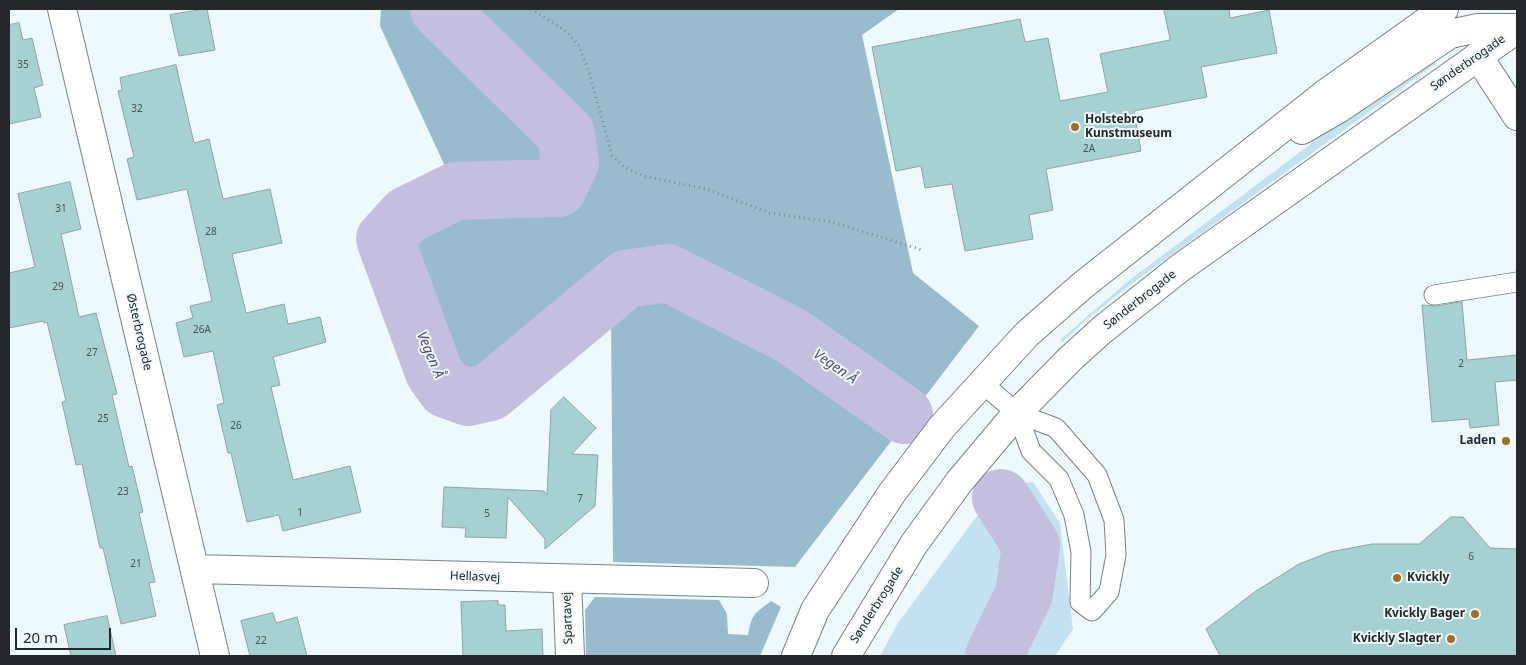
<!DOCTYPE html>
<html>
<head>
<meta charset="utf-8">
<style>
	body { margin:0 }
	#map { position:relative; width:1526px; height:665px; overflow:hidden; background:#eef9fe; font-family:"Noto Sans",sans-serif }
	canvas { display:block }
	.frame { position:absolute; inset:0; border:10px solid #24282b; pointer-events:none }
	.scale { position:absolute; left:15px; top:628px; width:96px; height:22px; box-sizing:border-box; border:2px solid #24282b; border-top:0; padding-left:6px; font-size:15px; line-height:18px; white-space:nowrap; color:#24282b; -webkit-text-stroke:4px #eef9fe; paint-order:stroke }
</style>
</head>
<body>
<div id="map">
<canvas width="1526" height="665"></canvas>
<div class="frame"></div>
<div class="scale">20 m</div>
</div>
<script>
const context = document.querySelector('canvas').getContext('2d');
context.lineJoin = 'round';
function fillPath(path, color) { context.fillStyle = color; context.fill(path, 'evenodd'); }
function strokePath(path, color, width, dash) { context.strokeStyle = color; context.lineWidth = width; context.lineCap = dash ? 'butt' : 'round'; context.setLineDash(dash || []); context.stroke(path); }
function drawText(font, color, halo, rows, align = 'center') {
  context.font = font + ' "Noto Sans",sans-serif'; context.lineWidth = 4; context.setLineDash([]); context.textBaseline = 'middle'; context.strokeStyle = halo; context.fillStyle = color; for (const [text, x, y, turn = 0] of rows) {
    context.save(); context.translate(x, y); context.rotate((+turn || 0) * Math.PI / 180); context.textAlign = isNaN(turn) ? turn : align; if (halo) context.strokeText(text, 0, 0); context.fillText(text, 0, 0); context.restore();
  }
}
const green = new Path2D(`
	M1435,60l1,2 -1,2 -305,221 -44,35 -23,22 -3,-2 67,-58 277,-208z
	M1033,482l27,41 13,106 -18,27h-175l18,-33 87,-118 22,-20z`);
const forest = new Path2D(`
	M381,9h518l-37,26 51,238 66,53 -184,241 -182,-5 -2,-246 -122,56 -34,-3 -47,-115 42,-77 -70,-151z
	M595,597l124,3 8,14 1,20 20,1c4,-21 5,-20 23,-34l10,6 -21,49h-174l-1,-46z`);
const river = new Path2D(`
	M439,9l127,125 4,28 -12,26 -102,3 -49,24 -22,24 49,133 12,17 22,8 22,-5 136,-113 42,-6 124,63 112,79
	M994,656l30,-62 7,-49 -30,-47`);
const building = new Path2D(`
	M207,9l8,41 -36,6 -9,-41z
	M1164,9h65l1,9 39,-8 8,43 -76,14 6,30 -73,14 7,40 -95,18 7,41 -24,5 4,24 -68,12 -13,-67 -27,4 -4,-22 -25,5 -24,-124 148,-28 5,23 23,-4 12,63 48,-9 -8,-38 70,-14z
	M19,23l4,17 9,-2 11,47 -9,3 7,29 -32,7v-99z
	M176,65l18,78 15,-4 14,60 47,-10 12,54 -50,11 14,59 38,-9 4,20 32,-7 6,25 -53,15 7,28 -9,2 22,93 57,-14 11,46 -78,19 -4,-16 -32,7 -16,-69h-3l-11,-48 7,-2 -11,-52 -29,6 -8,-34 17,-5 -3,-12 22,-5 -25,-112 -50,11 -10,-41 7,-2 -16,-66 4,-1 -2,-12z
	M70,182l11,47 -20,5 18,83 17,-4 21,81 -5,1 17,72 3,-1 11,46 -4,1 16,69 -6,1 7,33 -35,8 -18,-76h-3l-18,-84 -6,1 -14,-63 4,-1 -19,-79 -3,1 -1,-2 -34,7v-55l26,-6 -17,-73z
	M1462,302l5,58 50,-5v25l-22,2 4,43 -29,3 -1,-9 -37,3 -10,-117 14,1z
	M564,397l32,31 -24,26 26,1 -3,51 -50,43v-10l-37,-42 -2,41 -41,-1 1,-9 -24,-1 2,-40 100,4 3,4 4,-85z
	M1451,517h12l27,31 27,1v107h-297l-14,-27 50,-38 43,-27 31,-12 42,-8h47z
	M498,601v4h7l1,26 36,-2 1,27h-80l-2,-54z
	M273,613l3,10 21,-6 10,39h-57l-9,-35z
	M107,616l9,40h-45l-7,-31z`);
const path = new Path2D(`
	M531,9l35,22 13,15 10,26 23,83 12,12 20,9 62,13 64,24 62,9 90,28`);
const lane = new Path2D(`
	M1434,295l83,-13
	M982,383l35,30 39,15 41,47 17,45 2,35 -7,37 -17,19 -12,-9 1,-50 -7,-37 -15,-36 -28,-28 -14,-38`);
const street = new Path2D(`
	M62,9l153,647
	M1478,56l39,60
	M195,569l559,14
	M567,579l3,77`);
const secondary = new Path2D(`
	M1302,130l36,-21 112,-75 28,-6h39
	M796,656l19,-46 77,-117 50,-66 85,-93 56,-49 242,-191 119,-85
	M846,656l68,-112 45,-62 58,-69 53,-54 32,-29 78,-62 337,-239`);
const markers = [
	[1075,127,5,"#a16f24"],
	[1506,441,5,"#a16f24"],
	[1397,578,5,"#a16f24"],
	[1475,614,5,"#a16f24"],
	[1451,639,5,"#a16f24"]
];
const numberNames = [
	["35",23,65],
	["32",137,109],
	["2A",1089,149],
	["31",61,209],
	["28",211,232],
	["29",58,287],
	["26A",202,330],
	["27",92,353],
	["2",1461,364],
	["25",103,419],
	["26",236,426],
	["23",123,492],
	["7",580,499],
	["1",300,513],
	["5",487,514],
	["6",1471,557],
	["21",136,564],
	["22",261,641]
];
const streetNames = [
	["Sønderbrogade",1468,63,-35],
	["Sønderbrogade",1140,300,-38],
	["Østerbrogade",139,332,77],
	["Hellasvej",475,577,2],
	["Sønderbrogade",877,605,-58],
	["Spartavej",568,618,-92]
];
const poiNames = [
	["Holstebro",1085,120,"left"],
	["Kunstmuseum",1085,134,"left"],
	["Laden",1496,441],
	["Kvickly",1407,578,"left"],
	["Kvickly Bager",1465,614],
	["Kvickly Slagter",1441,639]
];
const waterNames = [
	["Vegen Å",430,355,67],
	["Vegen Å",835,367,35]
];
fillPath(green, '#c4e1f1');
fillPath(forest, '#98bcce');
strokePath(river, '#c4bedf', 58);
fillPath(building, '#a5d1d3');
strokePath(building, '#92a1a2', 1);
strokePath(lane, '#778389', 21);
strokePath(street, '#778389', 30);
strokePath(secondary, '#778389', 30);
strokePath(path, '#838a8e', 3, [1, 4]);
strokePath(lane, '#fff', 19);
strokePath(street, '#fff', 28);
strokePath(secondary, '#fff', 28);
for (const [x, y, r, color] of markers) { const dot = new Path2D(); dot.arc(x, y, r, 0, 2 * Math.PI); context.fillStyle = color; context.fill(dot); strokePath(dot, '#eef9fe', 2); }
drawText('10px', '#445255', null, numberNames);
drawText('12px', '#24282b', '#eef9fe', streetNames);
drawText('bold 12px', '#24282b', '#eef9fe', poiNames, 'right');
drawText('italic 14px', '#584d7c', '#eef9fe', waterNames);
</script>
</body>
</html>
